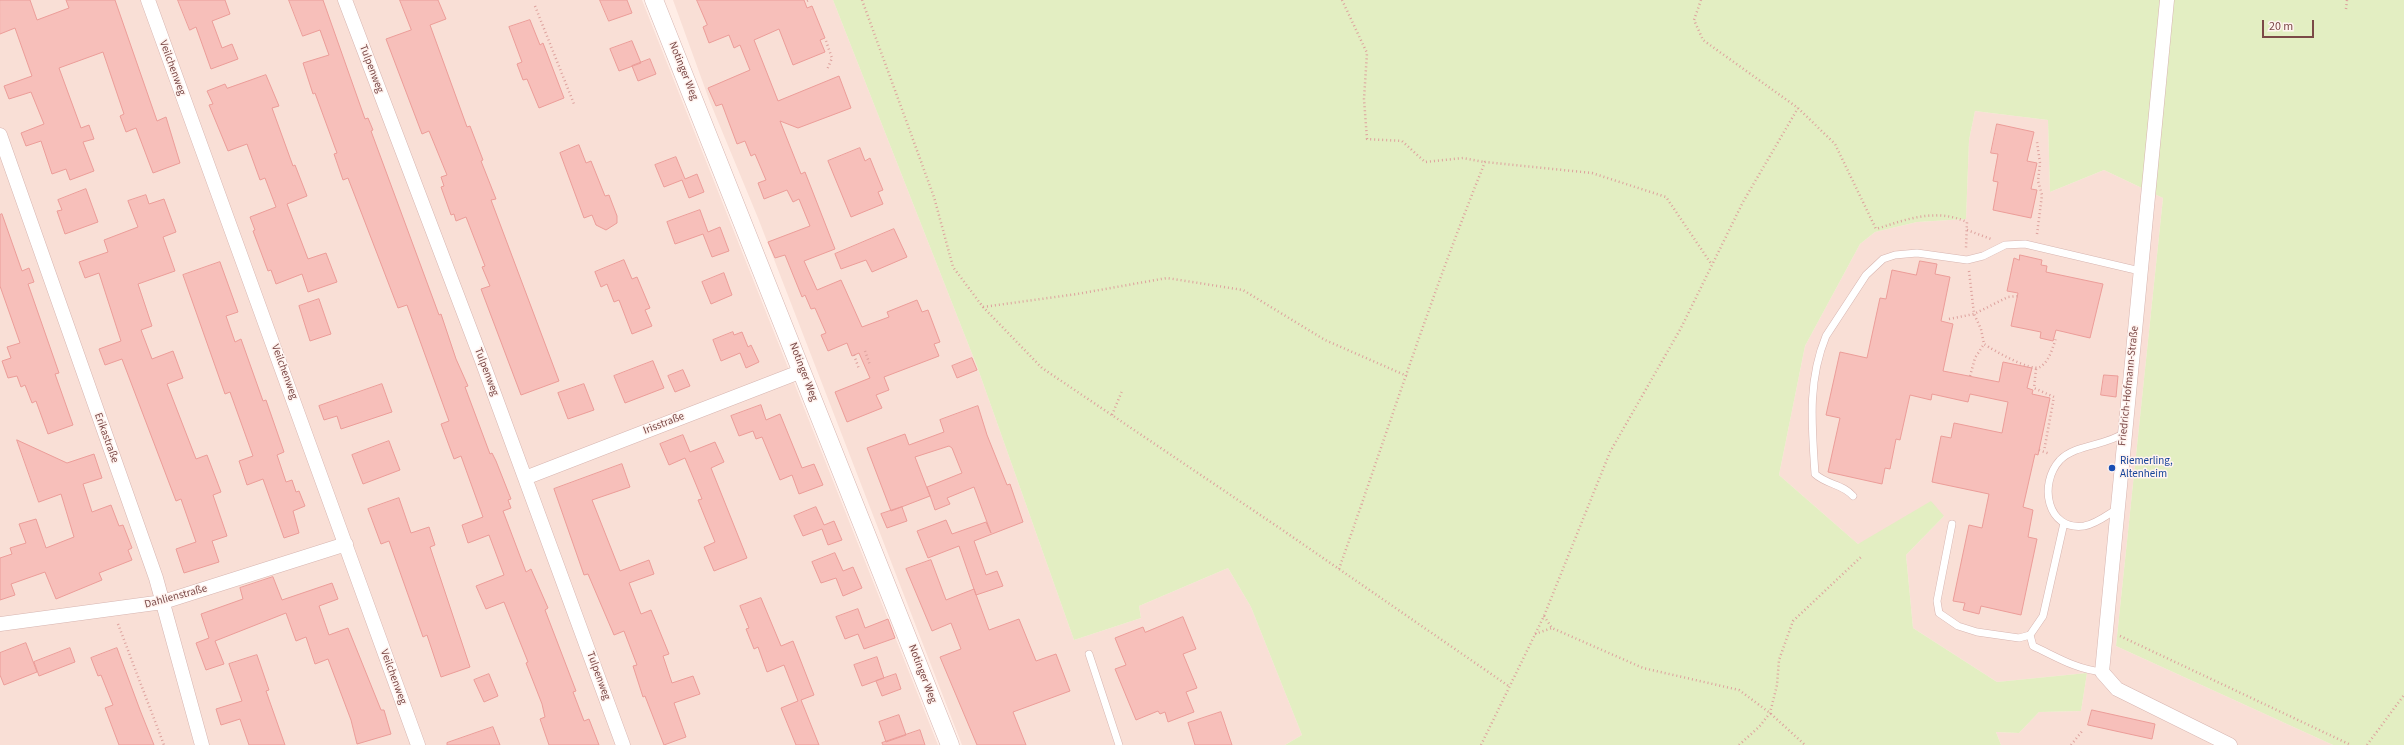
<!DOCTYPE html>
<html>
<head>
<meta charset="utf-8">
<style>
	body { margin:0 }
	#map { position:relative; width:2404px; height:745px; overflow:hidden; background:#ffede6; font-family:"Source Sans 3",sans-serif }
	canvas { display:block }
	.scale { position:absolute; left:2262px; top:20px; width:52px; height:18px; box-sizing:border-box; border:2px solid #7b4947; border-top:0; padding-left:5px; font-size:12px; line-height:14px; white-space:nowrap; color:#7b4947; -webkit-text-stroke:3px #fff3ef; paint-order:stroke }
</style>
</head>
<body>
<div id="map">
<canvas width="2404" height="745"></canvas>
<div class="scale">20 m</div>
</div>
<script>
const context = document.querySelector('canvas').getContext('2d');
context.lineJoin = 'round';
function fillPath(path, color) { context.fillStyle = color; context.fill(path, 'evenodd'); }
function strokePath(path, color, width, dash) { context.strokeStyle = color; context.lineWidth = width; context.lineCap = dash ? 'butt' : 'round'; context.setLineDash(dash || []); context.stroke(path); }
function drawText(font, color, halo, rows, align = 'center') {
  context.font = font + ' "Source Sans 3",sans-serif'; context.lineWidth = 3; context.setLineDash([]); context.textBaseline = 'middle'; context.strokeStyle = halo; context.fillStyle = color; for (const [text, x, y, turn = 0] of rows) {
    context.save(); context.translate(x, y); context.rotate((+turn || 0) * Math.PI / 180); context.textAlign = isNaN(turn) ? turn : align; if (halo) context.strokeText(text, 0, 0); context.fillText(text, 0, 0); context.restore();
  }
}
const residential = new Path2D(`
	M0,0h642l296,745h-938z
	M673,0h160l145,369 96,271 67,-22 -2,-12 89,-38 23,39 51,128 -17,10h-323l-204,-527 -48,-116z
	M1975,111l73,9 2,72 54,-22 59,28 -47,448 217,99h-332l-5,-13 23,1 20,-21 42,-1 6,-38 -90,9 -84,-54 -7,-73 38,-39 -86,28 -79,-69 26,-129 55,-102 15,-12 42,-10 49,-3 3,-79z`);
const green = new Path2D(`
	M833,0h1571v745h-71l-217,-99 47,-448 -59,-28 -54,22 -2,-72 -73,-9 -6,29 -3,79 -49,3 -42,10 -15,12 -55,102 -26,129 79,69 73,-43 13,15 -38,39 7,73 84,54 90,-9 -6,38 -42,1 -20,21 -23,-1 5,13h-716l17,-10 -51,-128 -23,-39 -89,38 2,12 -67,22 -96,-271z`);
const building = new Path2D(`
	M0,0h30l7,20 32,-12 -3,-8h49l42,121 9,-4 14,46 -27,10 -17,-45 -10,4 -6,-16 4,-2 -21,-62 -44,16 22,60 8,-3 5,14 -11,3 11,29 -24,9 -4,-11 -14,5 -11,-33 -15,5 -5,-13 23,-9 -13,-32 -22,7 -5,-13 28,-10 -17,-48 -15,6z
	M178,0h47l5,14 -18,7 10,27 10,-4 6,15 -27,10 -15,-42 -6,3z
	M289,0h34l42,119 3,-1 5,12 -2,1 68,184 2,-1 15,45 12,27 -3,1 25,67 2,-1 4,8 15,38 -3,1 3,8 -8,3 23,61 5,-3 17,39 -3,2 31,81 -3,1 11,29 5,-2 10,26h-50l-9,-26 5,-2 -3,-13 -16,-41 2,-1 -24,-60 -18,7 -10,-23 28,-11 -15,-40 -21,8 -6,-18 21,-8 -22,-61 -7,3 -13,-35 8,-3 -42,-116 -9,3 -50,-130 -5,2 -9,-26 3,-1 -22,-60 -2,1 -10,-31 26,-8 -9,-25 -17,6z
	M400,0h38l8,19 -16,6 37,102 3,-1 13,34 -2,1 15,38 -5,1 68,181 -38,14 -40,-106 9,-3 -8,-19 3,-1 -19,-49 -10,4 -2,-7 -3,1 -10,-28 3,-1 -3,-9 6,-2 -18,-44 -7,3 -36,-95 25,-9z
	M600,0h27l5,13 -23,8z
	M697,0h107l3,8 5,-2 13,32 -5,2 5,12 -32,13 -14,-36 -25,11 24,61 61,-25 12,32 -53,20 -18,-7 21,53 4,-2 30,77 -31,12 13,29 24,-10 21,47 27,-10 -2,-5 30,-12 5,12 6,-2 12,32 -6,2 5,12 -55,21 5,13 -13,5 6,13 -35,14 -12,-30 35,-14 -11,-25 -7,3 -5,-13 -19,8 -7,-16 5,-2 -11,-25 -4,1 -6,-14 -3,2 -17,-42 -10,3 -7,-16 42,-16 -11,-27 -6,3 -6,-12 -23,9 -6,-16 8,-3 -11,-26 -4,2 -6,-15 -8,3 -15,-40 -6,2 -8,-18 42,-18 -10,-25 -6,3 -5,-13 -20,8 -6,-16 4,-2z
	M530,20l10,25 3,-2 21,55 -25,10 -12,-29 -4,1 -6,-16 5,-2 -13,-35z
	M632,41l9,22 -22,8 -9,-22z
	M650,59l6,15 -18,7 -6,-15z
	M266,75l13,31 -7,2 21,58 2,-1 12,31 -20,8 21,55 18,-6 11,29 -29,10 -6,-18 -26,10 -5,-14 -3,1 -15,-40 2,-1 -5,-13 26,-10 -11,-29 -5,2 -13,-36 -19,7 -19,-46 4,-1 -6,-13 18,-7 2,4z
	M1997,124l37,8 -7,29 10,2 -6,26 6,1 -6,28 -38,-8 5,-28 -5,-1 5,-27 -7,-1z
	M579,145l7,18 5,-2 14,35 4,-1 8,21v7l-11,7 -10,-5 -4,-10 -8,3 -24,-65z
	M860,148l5,13 5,-3 6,15 7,17 -5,2 5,12 -32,13 -23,-56z
	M676,157l9,22 12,-5 7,18 -15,6 -7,-18 -18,7 -9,-22z
	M86,189l12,33 -33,12 -8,-23 5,-1 -4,-10z
	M146,195l3,9 15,-5 12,33 -13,5 12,34 -37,13 14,42 -11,4 11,29 21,-8 10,27 -16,6 29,75 11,-4 14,37 -8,3 14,41 -15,5 7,21 -35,11 -8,-24 20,-7 -15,-43 -5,2 -54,-142 -17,6 -6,-16 22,-8 -22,-68 -14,5 -6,-16 29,-10 -4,-12 34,-13 -10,-26z
	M700,210l8,22 12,-5 9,24 -17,6 -9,-23 -28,10 -8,-22z
	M2,214l20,57 7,-3 5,14 -6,2 31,89 -4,1 18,51 -25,9 -12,-33 -4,2 -7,-18 -4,2 -4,-11 -9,2 -6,-17 9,-3 -4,-11 13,-4 -20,-57v-71z
	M894,229l13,28 -35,15 -6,-12 -25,9 -6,-15z
	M2020,255l22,5 -1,5 6,1 -1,6 57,12 -13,54 -34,-8 -3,11 -13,-3 1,-6 -30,-6 7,-33 -11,-2 7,-33 5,2z
	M624,260l8,19 5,-2 13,31 -5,2 7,16 -20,8 -13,-34 -5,2 -7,-18 -6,3 -6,-15z
	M1920,261l17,3 -2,10 15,3 -9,44 12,3 -10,47 56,11 4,-20 29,6 -5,20 6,2 -1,4 18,4 -12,57 -3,-1 -12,53 10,3 -5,27 9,2 -16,76 -40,-9 -2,8 -16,-4 2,-7 -12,-2 16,-76 13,3 7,-34 -57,-12 9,-46 10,2 3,-15 48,10 6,-31 -38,-8 -2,8 -36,-8 -1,6 -21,-5 -10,45 -4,-1 -6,30 -5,-1 -3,16 -54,-12 12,-54 -14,-3 14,-63 27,6 13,-60 6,1 6,-29 24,5z
	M220,262l18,50 -12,4 9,26 6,-3 22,62 3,-1 18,52 -7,3 9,27 6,-2 4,12 3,-1 6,15 -12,5 6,22 -15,5 -21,-59 -16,6 -8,-24 14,-5 -23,-64 -5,2 -42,-119z
	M724,273l8,22 -21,9 -9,-22z
	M319,299l12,35 -21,7 -11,-35z
	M733,332l1,3 8,-3 6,15 3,-2 8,17 -13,6 -6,-15 -19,8 -8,-21z
	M972,358l5,12 -20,8 -5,-12z
	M653,361l11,27 -39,15 -11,-27z
	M683,370l7,16 -15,6 -7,-16z
	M2104,375l14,1 -2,21 -15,-2z
	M382,384l10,28 -51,17 -4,-13 -13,4 -5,-14z
	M584,384l10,26 -26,9 -10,-26z
	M761,405l5,15 14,-6 22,54 12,-4 9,21 -24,9 -7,-19 -12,5 -18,-43 -6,2 -3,-8 -14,5 -8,-20z
	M978,406l9,29 20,50 3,-1 13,38 -49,19 12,34 11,-4 6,15 -27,9 -17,-49 -31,12 -11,-27 29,-11 6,14 34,-12 5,11 -17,-46 -27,11 3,6 -15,6 -8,-23 35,-14 -10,-25 -3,-2 -34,11 15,39 -39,15 -24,-63 38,-14 4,11 35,-13 -4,-12z
	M683,435l7,17 25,-10 9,20 -13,6 36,90 -33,13 -10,-24 11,-5 -17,-42 4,-1 -17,-41 -16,7 -9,-21z
	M17,440l50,23 27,-9 8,24 -19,6 9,28 19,-7 8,21 4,-1 9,23 -4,2 4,10 -33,13 3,7 -46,19 -11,-27 -34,12 4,11 -15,5v-42l12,-4 -2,-6 16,-5 -7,-19 17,-5 10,29 28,-11 -13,-43 -22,8z
	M389,441l11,29 -37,14 -11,-29z
	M622,464l8,23 -38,13 28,71 29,-11 5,14 -25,9 12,31 10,-4 18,44 -6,2 9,27 21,-7 7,18 -26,9 12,34 -22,8 -19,-49 -2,1 -10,-31 4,-1 -13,-34 -10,4 -26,-61 -4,1 -30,-86z
	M399,498l12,35 18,-6 6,18 -5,2 40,120 -29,10 -14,-42 -4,2 -34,-96 -8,3 -13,-35z
	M816,507l8,18 10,-4 8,19 -14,5 -6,-16 -19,7 -9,-20z
	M902,507l5,14 -20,7 -6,-14z
	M835,553l8,18 10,-4 9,21 -19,8 -7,-18 -15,5 -9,-21z
	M931,560l15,40 28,-11 15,41 30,-11 17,42 20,-7 14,37 -57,21 13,33h-49l-37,-88 21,-8 -10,-26 -19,8 -26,-62z
	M273,577l9,23 50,-17 6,16 -19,7 10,29 19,-7 33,82h3l7,24 -34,10 -6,-24 -23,-61 -13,5 -9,-27 -10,4 -10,-28 -71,28 9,23 -18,6 -10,-27 13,-5 -8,-24 42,-15 -3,-11z
	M761,598l20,48 12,-5 21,54 -13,5 18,45h-23l-15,-37 17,-7 -14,-36 -17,7 -9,-25 -4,2 -8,-20 3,-1 -9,-22z
	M858,609l7,19 23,-9 7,19 -31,11 -6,-15 -13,5 -9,-22z
	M1183,617l13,32 -13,5 14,34 -11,4 8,20 -26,10 -3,-10 -5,2 -2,-3 -22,9 -21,-51 11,-4 -11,-27 28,-11 2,5z
	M26,643l11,29 -33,13 -4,-10v-22z
	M70,648l5,14 -36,14 -5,-14z
	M117,648l23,62 14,35h-35l-14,-37 8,-3 -12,-30 -3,1 -7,-18z
	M257,655l12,35 -3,1 19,54h-36l-9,-26 -19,6 -5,-16 26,-8 -13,-37z
	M877,657l7,21 -22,8 -8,-21z
	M489,674l9,22 -14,6 -10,-22z
	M896,674l5,15 -19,7 -6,-15z
	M2092,710l63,14 -3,15 -64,-14z
	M1221,712l11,33h-37l-7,-22z
	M899,715l7,20 -20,7 -7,-20z
	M493,727l7,18h-53v-2z
	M920,730l5,15h-42l-1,-2z`);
const path = new Path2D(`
	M862,0l72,197 19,70 30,40 59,61 239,161 229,158
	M1342,0l25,53 -3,46 3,40 35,2 23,21 38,-4 21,4
	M1701,0l-7,20 9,20 95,68 37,36 41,85c32,-10 59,-21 91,-7l-1,26
	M807,1l2,-1
	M535,6l39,98
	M2346,9l1,-9
	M826,41l6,17 -5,12
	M1967,230l24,9
	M2037,234l5,-39 -4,-14 2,-18 -3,-21
	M1969,271l5,43 7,15 3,15c9,6 47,28 56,23 9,-5 13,-20 16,-29
	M983,307l94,-13 90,-16 76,12 82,50 82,36
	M1949,319l25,-5 34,-17 11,-1
	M865,351l5,14
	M854,355l5,14
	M2036,369l-2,19 20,9 -10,54
	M1970,376l5,-18 9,-14
	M1112,415l10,-24
	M2039,450l11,4
	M1339,569c48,-136 92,-274 146,-407l107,11 74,24 46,68
	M1544,616l8,12 91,40 96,22 31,23 35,32
	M118,624l46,121
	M1535,634l17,-6
	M2120,636l231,109
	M1481,745l63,-129 66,-164 71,-124 62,-126 55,-94
	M1739,745l20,-18 11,-14 7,-28 2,-25 14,-39 69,-65
	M2071,745l12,-15
	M2367,745l37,-50`);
const service = new Path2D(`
	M1853,496c-10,-12 -26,-11 -38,-22 -3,-47 -8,-92 11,-138l40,-61 17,-16 12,-4 22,-2 50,7 16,-4 22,-11 20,-1 115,27
	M2117,509c-10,6 -21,15 -33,17 -37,5 -46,-42 -24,-66 16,-16 46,-14 64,-27
	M1952,524l-15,77 2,12 19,13 19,6 42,6 11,-3 13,-19 21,-93
	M2030,635l3,11c24,11 42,23 69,26
	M1089,654l30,91`);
const minor = new Path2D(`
	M148,0l270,745
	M345,0l136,358 142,387
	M2167,0l-65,672 15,17 113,56
	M0,135l156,443 46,167
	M525,478l277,-107
	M0,624l163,-22 183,-58`);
const tertiary = new Path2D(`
	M654,0l296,745`);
const markers = [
	[2112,468,4,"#1a4fb4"]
];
const streetNames = [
	["Veilchenweg",172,68,70],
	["Tulpenweg",371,69,69],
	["Notinger Weg",683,71,68],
	["Veilchenweg",284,372,70],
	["Tulpenweg",486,372,69],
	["Notinger Weg",803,372,69],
	["Friedrich-Hofmann-Straße",2129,386,-84],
	["Irisstraße",664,424,-21],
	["Erikastraße",106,438,70],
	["Dahlienstraße",176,597,-15],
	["Notinger Weg",922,674,69],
	["Tulpenweg",598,676,70],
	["Veilchenweg",393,677,70]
];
const transitNames = [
	["Riemerling,",2120,462],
	["Altenheim",2120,475]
];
fillPath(residential, '#f9dfd6');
fillPath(green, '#e3eec2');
fillPath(building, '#f7bfba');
strokePath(building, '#ec9d99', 1);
strokePath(service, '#d7b5b0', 8);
strokePath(minor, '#d7b5b0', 15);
strokePath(tertiary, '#d7b5b0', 19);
strokePath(path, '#dda19d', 2.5, [1, 3]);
strokePath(service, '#fff', 7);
strokePath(minor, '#fff', 14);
strokePath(tertiary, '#fff', 18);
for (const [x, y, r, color] of markers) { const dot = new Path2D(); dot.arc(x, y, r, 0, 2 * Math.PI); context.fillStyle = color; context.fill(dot); strokePath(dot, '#fff3ef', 1.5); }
drawText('11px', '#7b4947', '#fff3ef', streetNames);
drawText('11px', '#164399', '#fff3ef', transitNames, 'left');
</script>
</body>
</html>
